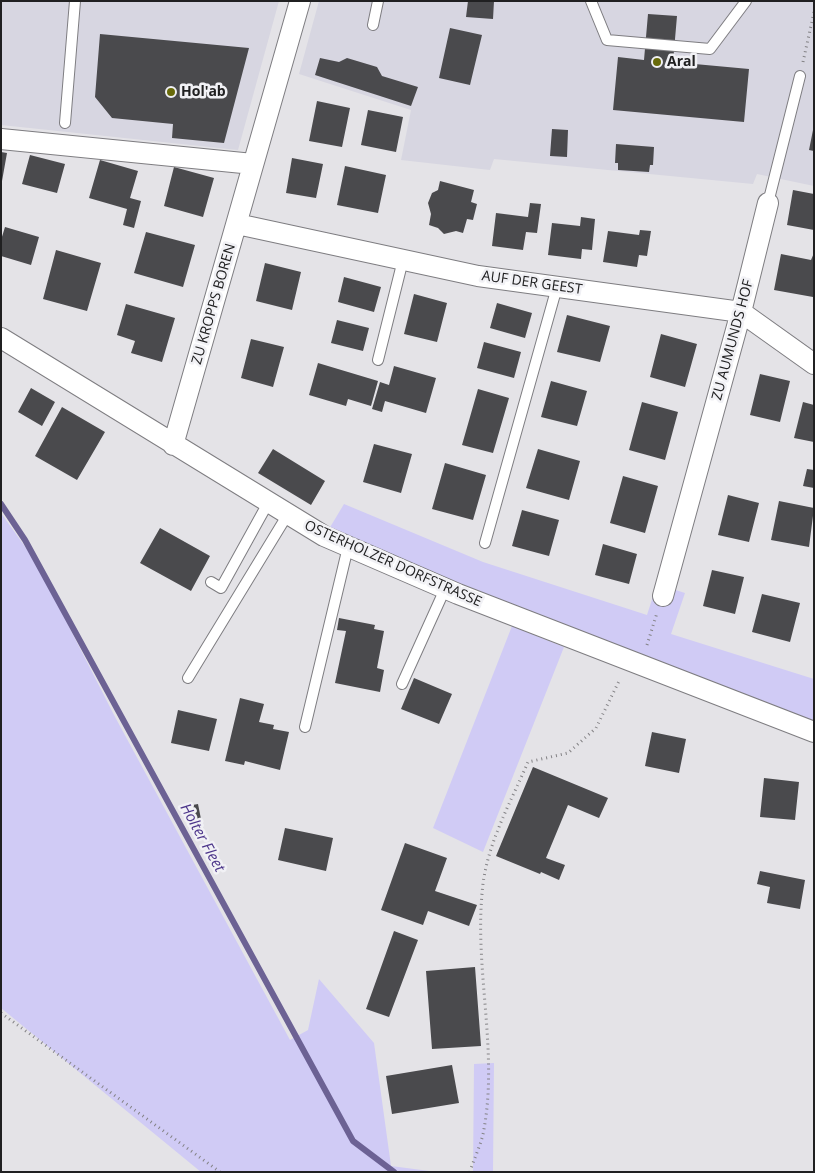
<!DOCTYPE html>
<html>
<head>
<meta charset="utf-8">
<style>
	body { margin:0 }
	#map { position:relative; width:815px; height:1173px; overflow:hidden; background:#e4e3e7; font-family:"Open Sans",sans-serif }
	canvas { display:block }
	.frame { position:absolute; inset:0; border:2px solid #202021; pointer-events:none }
</style>
</head>
<body>
<div id="map">
<canvas width="815" height="1173"></canvas>
<div class="frame"></div>
</div>
<script>
const context = document.querySelector('canvas').getContext('2d');
context.lineJoin = 'round';
function fillPath(path, color) { context.fillStyle = color; context.fill(path, 'evenodd'); }
function strokePath(path, color, width, dash) { context.strokeStyle = color; context.lineWidth = width; context.lineCap = dash ? 'butt' : 'round'; context.setLineDash(dash || []); context.stroke(path); }
function drawText(font, color, halo, rows, align = 'center') {
  context.font = font + ' "Open Sans",sans-serif'; context.lineWidth = 5; context.setLineDash([]); context.textBaseline = 'middle'; context.strokeStyle = halo; context.fillStyle = color; for (const [text, x, y, turn = 0] of rows) {
    context.save(); context.translate(x, y); context.rotate((+turn || 0) * Math.PI / 180); context.textAlign = isNaN(turn) ? turn : align; if (halo) context.strokeText(text, 0, 0); context.fillText(text, 0, 0); context.restore();
  }
}
const built = new Path2D(`
	M1,1h278l-41,149 -237,-25z
	M319,1h495v185l-57,-12 -4,10 -259,-25 -4,11 -89,-10 10,-50 -112,-36z`);
const green = new Path2D(`
	M344,504l139,58 164,53 10,-31 28,9 -14,41 143,45v45l-272,-104 -213,-91z
	M1,513l35,49 78,153 176,325 18,-10 11,-51 55,64 17,123 46,6h-236l-200,-164z
	M512,626l52,21 -81,205 -50,-24z
	M494,1063l-1,109h-20l1,-108z`);
const stream = new Path2D(`
	M1,504l24,36 328,601 41,31`);
const building = new Path2D(`
	M468,1h26l-1,18 -27,-2z
	M648,14l29,2 -4,46 76,7 -5,53 -131,-12 5,-53 26,3z
	M450,28l32,7 -12,50 -31,-7z
	M100,34l149,14 -25,95 -52,-5 1,-14 -61,-6 -17,-21z
	M320,58l19,4 8,-4 30,9 5,9 36,11 -7,19 -96,-31z
	M317,101l33,7 -8,39 -33,-6z
	M368,110l35,7 -7,35 -35,-7z
	M552,129l16,1 -1,27 -17,-1z
	M813,130h1v21l-5,-1z
	M616,144l38,3 -1,18h-3l-1,7 -31,-2v-7h-3z
	M1,152l6,1 -5,28h-1z
	M30,155l35,9 -8,29 -35,-9z
	M292,158l31,6 -7,34 -30,-5z
	M100,160l38,11 -8,27 11,3 -7,27 -11,-3 4,-16 -38,-11z
	M345,166l41,9 -8,38 -41,-8z
	M174,167l40,11 -11,39 -39,-11z
	M440,181l34,9 -3,12 6,2 -4,16 -6,-1 -4,14 -7,-2 -12,3 -6,-6 -9,-3 2,-11 -3,-11 4,-10 6,-3z
	M793,190l21,4v36l-27,-5z
	M530,203l11,1 -4,29 -11,-1 -3,18 -31,-4 4,-33 32,4z
	M581,217l14,2 -3,31 -10,-1 -1,10 -33,-4 4,-32 28,3z
	M5,227l34,10 -8,28 -30,-9v-16z
	M640,230l11,1 -4,25 -8,-1 -2,12 -34,-5 5,-31 31,4z
	M146,232l49,13 -12,42 -49,-14z
	M56,250l45,13 -14,48 -44,-12z
	M814,253l-1,44 -39,-7 7,-36 30,6z
	M265,263l36,9 -9,38 -36,-9z
	M344,277l37,10 -7,25 -36,-10z
	M414,294l33,9 -10,39 -33,-8z
	M497,303l35,10 -7,25 -35,-10z
	M126,304l49,14 -13,44 -31,-9 4,-12 -18,-6z
	M567,315l43,11 -10,36 -43,-10z
	M337,320l32,8 -6,23 -32,-8z
	M661,334l36,10 -12,43 -35,-10z
	M251,339l33,8 -11,40 -32,-9z
	M484,342l37,10 -7,26 -37,-10z
	M318,363l60,18 -7,25 -23,-7 -2,7 -37,-11z
	M394,366l42,12 -10,35 -41,-12 -3,11 -10,-3 8,-27 9,3z
	M760,374l30,7 -10,41 -30,-7z
	M551,381l36,10 -10,35 -36,-9z
	M31,388l24,14 -13,24 -24,-14z
	M478,389l31,9 -16,55 -31,-8z
	M642,402l36,10 -13,48 -36,-10z
	M803,402l11,3v37l-20,-4z
	M62,407l43,25 -28,48 -42,-24z
	M374,444l38,10 -11,39 -38,-11z
	M273,449l52,32 -14,24 -53,-32z
	M538,449l42,12 -11,39 -43,-12z
	M445,463l41,12 -13,45 -41,-11z
	M807,469l7,1v18l-11,-2z
	M623,476l35,10 -13,47 -35,-10z
	M728,495l31,8 -10,39 -31,-7z
	M779,501l35,7 -5,39 -38,-7z
	M522,510l37,10 -10,36 -37,-10z
	M160,528l50,28 -19,35 -51,-28z
	M603,544l34,10 -8,30 -34,-9z
	M712,570l32,7 -9,37 -32,-8z
	M762,594l38,9 -10,39 -38,-10z
	M339,618l36,7 -1,4 10,2 -7,37 7,2 -4,22 -45,-9 11,-52 -9,-1z
	M414,678l38,16 -13,30 -38,-15z
	M240,698l24,6 -5,18 15,3 -1,4 16,3 -9,38 -35,-9 -1,4 -19,-4z
	M178,710l39,9 -8,32 -38,-8z
	M652,732l34,7 -7,34 -34,-7z
	M533,767l75,31 -9,20 -31,-13 -22,53 19,7 -6,15 -18,-8 -1,2 -44,-18z
	M764,778l35,4 -4,38 -35,-3z
	M198,804l3,15 -11,2 -3,-15z
	M285,828l48,10 -7,33 -48,-11z
	M405,843l42,15 -12,33 42,14 -8,21 -41,-15 -5,14 -42,-15z
	M760,871l45,9 -5,29 -33,-6 3,-16 -13,-3z
	M394,931l24,9 -29,77 -23,-8z
	M475,967l6,79 -49,3 -6,-78z
	M452,1065l7,38 -67,11 -6,-38z`);
const path = new Path2D(`
	M803,62l11,-50
	M647,645l10,-32
	M1,1013l219,159
	M470,1172c4,-14 12,-29 14,-43 14,-78 -9,-157 -2,-235 3,-47 28,-90 46,-132l40,-9 28,-25 24,-49`);
const lane = new Path2D(`
	M591,1l16,39 103,9 36,-48
	M373,25l5,-24
	M65,123l10,-122
	M768,203l32,-127
	M378,360l25,-100
	M485,543l72,-256
	M211,582l10,6 47,-85
	M188,678l100,-164
	M402,684l43,-95
	M305,727l43,-180`);
const street = new Path2D(`
	M1,139l252,25
	M237,224l241,52 263,36 73,52
	M1,338l323,198 134,58 356,138
	M173,445l127,-444
	M663,596l78,-284 27,-109`);
const markers = [
	[657,62,5,"#686a0a"],
	[171,92,5,"#686a0a"]
];
const poiNames = [
	["Aral",667,62],
	["Hol'ab",181,92]
];
const streetNames = [
	["AUF DER GEEST",532,283,8],
	["ZU KROPPS BOREN",214,304,-74],
	["ZU AUMUNDS HOF",733,340,-75],
	["OSTERHOLZER DORFSTRASSE",393,564,24]
];
const waterNames = [
	["Holter Fleet",202,838,61]
];
fillPath(built, '#d7d6e1');
fillPath(green, '#d0cbf5');
strokePath(stream, '#6c6294', 6);
fillPath(building, '#4a4a4d');
strokePath(lane, '#7e7d81', 12);
strokePath(street, '#7e7d81', 22);
strokePath(path, '#838285', 3, [1, 4]);
strokePath(lane, '#fff', 10);
strokePath(street, '#fff', 20);
for (const [x, y, r, color] of markers) { const dot = new Path2D(); dot.arc(x, y, r, 0, 2 * Math.PI); context.fillStyle = color; context.fill(dot); strokePath(dot, '#f1f1f5', 2); }
drawText('bold 14px', '#202021', '#f1f1f5', poiNames, 'left');
drawText('14px', '#202021', '#f1f1f5', streetNames);
drawText('italic 15px', '#4c358a', '#f1f1f5', waterNames);
</script>
</body>
</html>
